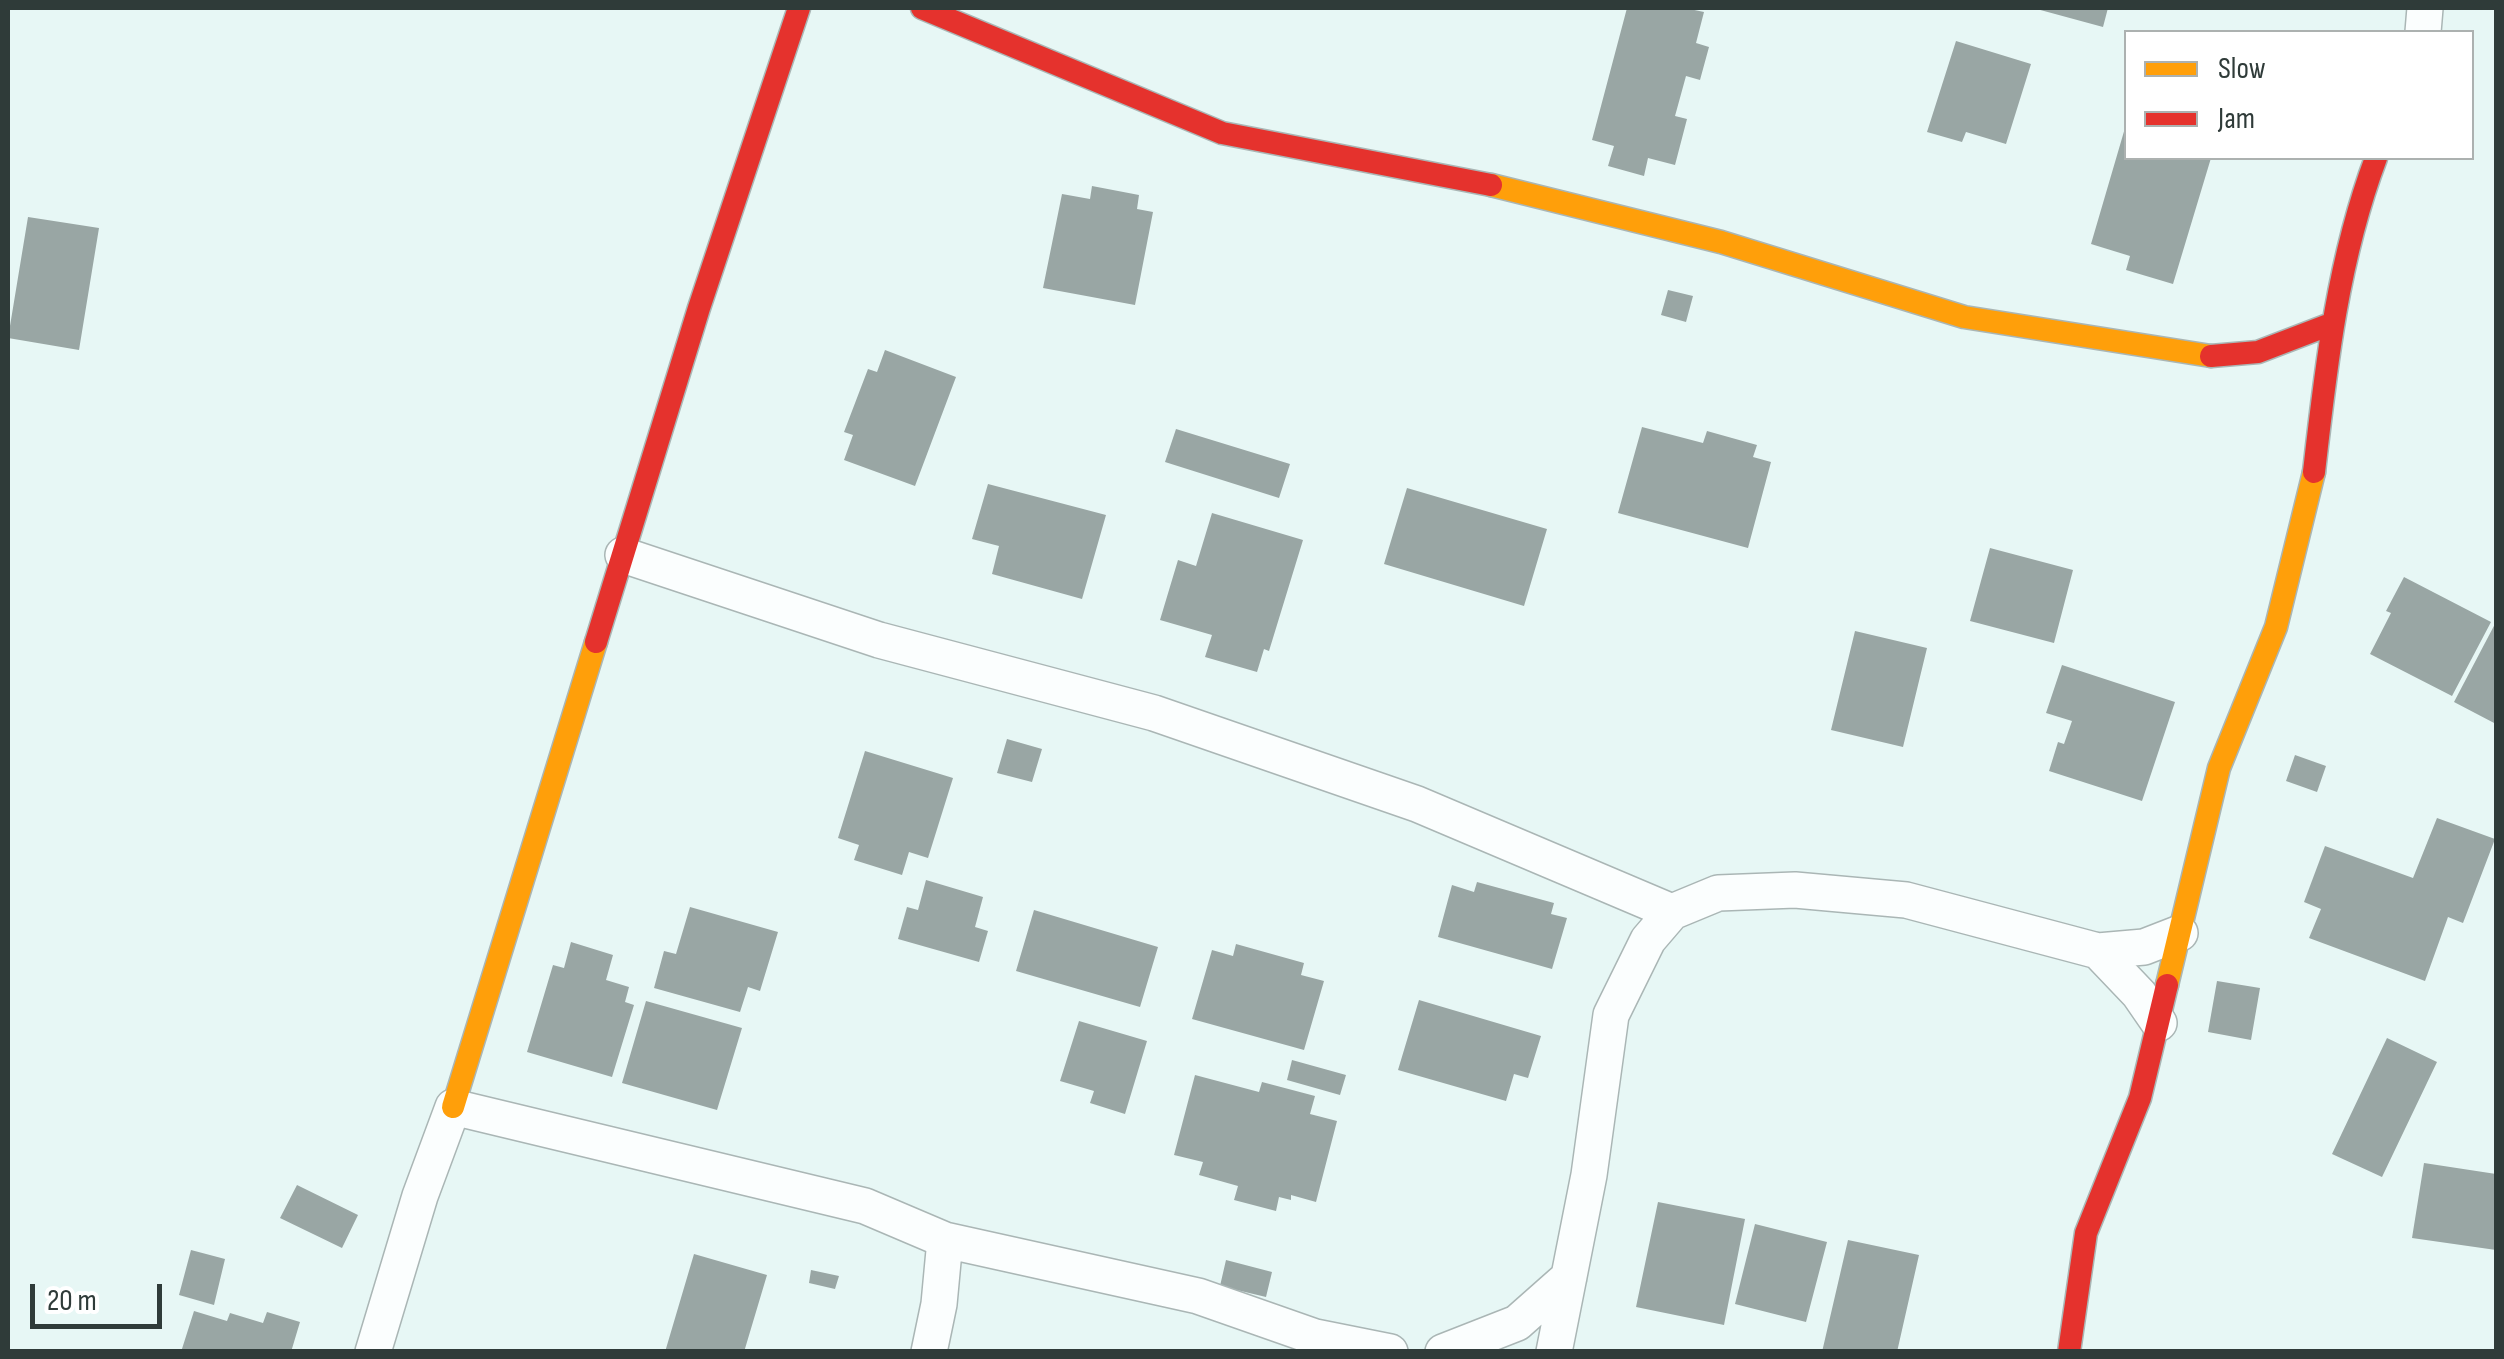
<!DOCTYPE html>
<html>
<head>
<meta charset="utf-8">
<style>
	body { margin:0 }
	#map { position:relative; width:2504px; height:1359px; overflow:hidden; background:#e7f7f5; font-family:"Sofia Sans Condensed",sans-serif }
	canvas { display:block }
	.frame { position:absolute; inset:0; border:10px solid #2f3b39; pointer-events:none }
	.legend { position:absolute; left:2124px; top:30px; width:350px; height:130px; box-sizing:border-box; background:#fff; border:2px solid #acb1b0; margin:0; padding:12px 18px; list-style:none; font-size:30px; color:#2f3b39 }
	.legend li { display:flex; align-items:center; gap:20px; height:50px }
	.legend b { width:50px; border:2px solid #acb1b0 }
	.scale { position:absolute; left:30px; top:1284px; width:132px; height:45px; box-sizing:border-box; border:5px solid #2f3b39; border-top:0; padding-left:12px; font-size:30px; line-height:35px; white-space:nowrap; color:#2f3b39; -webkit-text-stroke:8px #fff; paint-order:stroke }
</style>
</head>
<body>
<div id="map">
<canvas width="2504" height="1359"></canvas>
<div class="frame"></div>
<ul class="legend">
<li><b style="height:12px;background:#ff9f0a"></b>Slow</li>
<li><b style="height:12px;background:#e5322d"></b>Jam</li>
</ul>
<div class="scale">20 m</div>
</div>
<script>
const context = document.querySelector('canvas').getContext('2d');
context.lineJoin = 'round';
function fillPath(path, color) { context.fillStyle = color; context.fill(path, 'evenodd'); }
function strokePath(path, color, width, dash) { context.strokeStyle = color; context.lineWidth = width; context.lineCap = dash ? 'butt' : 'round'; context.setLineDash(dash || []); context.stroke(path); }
const building = new Path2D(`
	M1627,8h58l19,4 -8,31 13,4 -9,33 -14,-4 -11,40 12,3 -12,46 -27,-7 -4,18 -36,-10 6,-20 -22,-6z
	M2033,8h75l-5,19z
	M1956,41l75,23 -25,80 -40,-12 -4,10 -35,-10z
	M2125,128l1,30h85l-38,126 -47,-14 4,-14 -39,-12z
	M1092,186l47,9 -2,14 16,3 -18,93 -92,-17 19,-94 28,5z
	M28,217l71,11 -20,122 -71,-12z
	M1668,290l25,6 -7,26 -25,-7z
	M885,350l71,27 -41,109 -71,-26 9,-25 -9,-3 24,-63 9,3z
	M1642,427l61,16 4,-12 50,14 -4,12 18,5 -23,86 -130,-35z
	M1176,429l114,35 -11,34 -114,-36z
	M988,484l118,31 -24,84 -90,-25 7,-28 -27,-7z
	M1407,488l140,41 -23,77 -140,-42z
	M1212,513l91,27 -34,111 -5,-2 -7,23 -52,-15 7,-22 -52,-15 18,-60 18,6z
	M1990,548l83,22 -19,73 -84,-22z
	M2404,577l87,45 -39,74 -82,-42 21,-41 -5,-2z
	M2496,622v102l-42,-22z
	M1855,631l72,17 -24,99 -72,-17z
	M2062,665l113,37 -33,99 -93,-30 9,-29 6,2 8,-23 -26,-8z
	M1007,739l35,10 -10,33 -35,-9z
	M865,751l88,27 -25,80 -19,-6 -7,23 -48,-15 5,-15 -21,-7z
	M2295,755l31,11 -9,26 -31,-11z
	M2437,818l58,21 -32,84 -15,-6 -23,64 -116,-43 12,-29 -17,-7 21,-56 88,32z
	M926,880l57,17 -8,30 13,4 -9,31 -81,-23 9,-32 11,3z
	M1477,882l77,21 -3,11 16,4 -15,51 -114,-32 14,-52 22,7z
	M690,907l88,25 -18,59 -12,-4 -8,25 -86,-24 10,-37 12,3z
	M1034,910l124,37 -18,60 -124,-36z
	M571,942l42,13 -7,25 23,7 -4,15 9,3 -22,72 -85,-25 26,-87 11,3z
	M1236,944l68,19 -3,12 23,6 -20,69 -112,-31 20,-69 21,6z
	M2217,981l43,7 -9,52 -43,-8z
	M1419,1000l122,36 -13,42 -14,-4 -8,27 -108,-31z
	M646,1001l96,27 -25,82 -95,-27z
	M1079,1021l68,20 -22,73 -35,-11 4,-12 -34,-10z
	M2387,1038l50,24 -55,115 -50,-23z
	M1292,1060l54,15 -6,20 -53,-15z
	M1195,1075l64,17 3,-10 53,14 -5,18 27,7 -21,81 -25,-7v5l-12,-3 -3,14 -42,-11 4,-14 -39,-11 4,-13 -29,-7z
	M2424,1163l72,11v76l-84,-12z
	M297,1185l61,30 -16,33 -62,-30z
	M1658,1202l87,17 -21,106 -88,-18z
	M1755,1224l72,18 -21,80 -71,-18z
	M1848,1240l71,15 -22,97h-75z
	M191,1250l34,9 -11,46 -35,-10z
	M694,1254l73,21 -23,77h-79z
	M1226,1260l46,12 -6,25 -46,-11z
	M811,1270l28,6 -4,13 -26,-6z
	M194,1311l33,10 3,-8 33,10 4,-11 33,10 -9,30h-110z`);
const street = new Path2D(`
	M2423,32l2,-24
	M623,555l256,85 275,73 263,91 255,108
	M2098,951l41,43 20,29
	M945,1240l253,56 117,41 75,15
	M373,1352l47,-156 33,-89 412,99 80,34 -6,64 -10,48
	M1443,1352l74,-29 52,-46
	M1554,1352l35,-177 22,-160 37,-75 24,-28 46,-19 77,-3 111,10 192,51 46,-4 36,-14`);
const slow = new Path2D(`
	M1491,185l230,57 243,75 247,39
	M2167,985l52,-217 57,-141 38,-155
	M453,1107l143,-465`);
const jam = new Path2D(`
	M922,8l300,125 269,52
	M2211,356l47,-4 73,-28
	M2314,472c12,-106 24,-213 62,-314
	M596,642l103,-334 100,-300
	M2069,1352l17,-119 54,-135 27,-113`);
fillPath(building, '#99a6a4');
strokePath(street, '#aab6b5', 38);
strokePath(slow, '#aab6b5', 25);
strokePath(jam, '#aab6b5', 25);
strokePath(street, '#fbfefe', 35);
strokePath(slow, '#ff9f0a', 22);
strokePath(jam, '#e5322d', 22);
</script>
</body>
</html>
